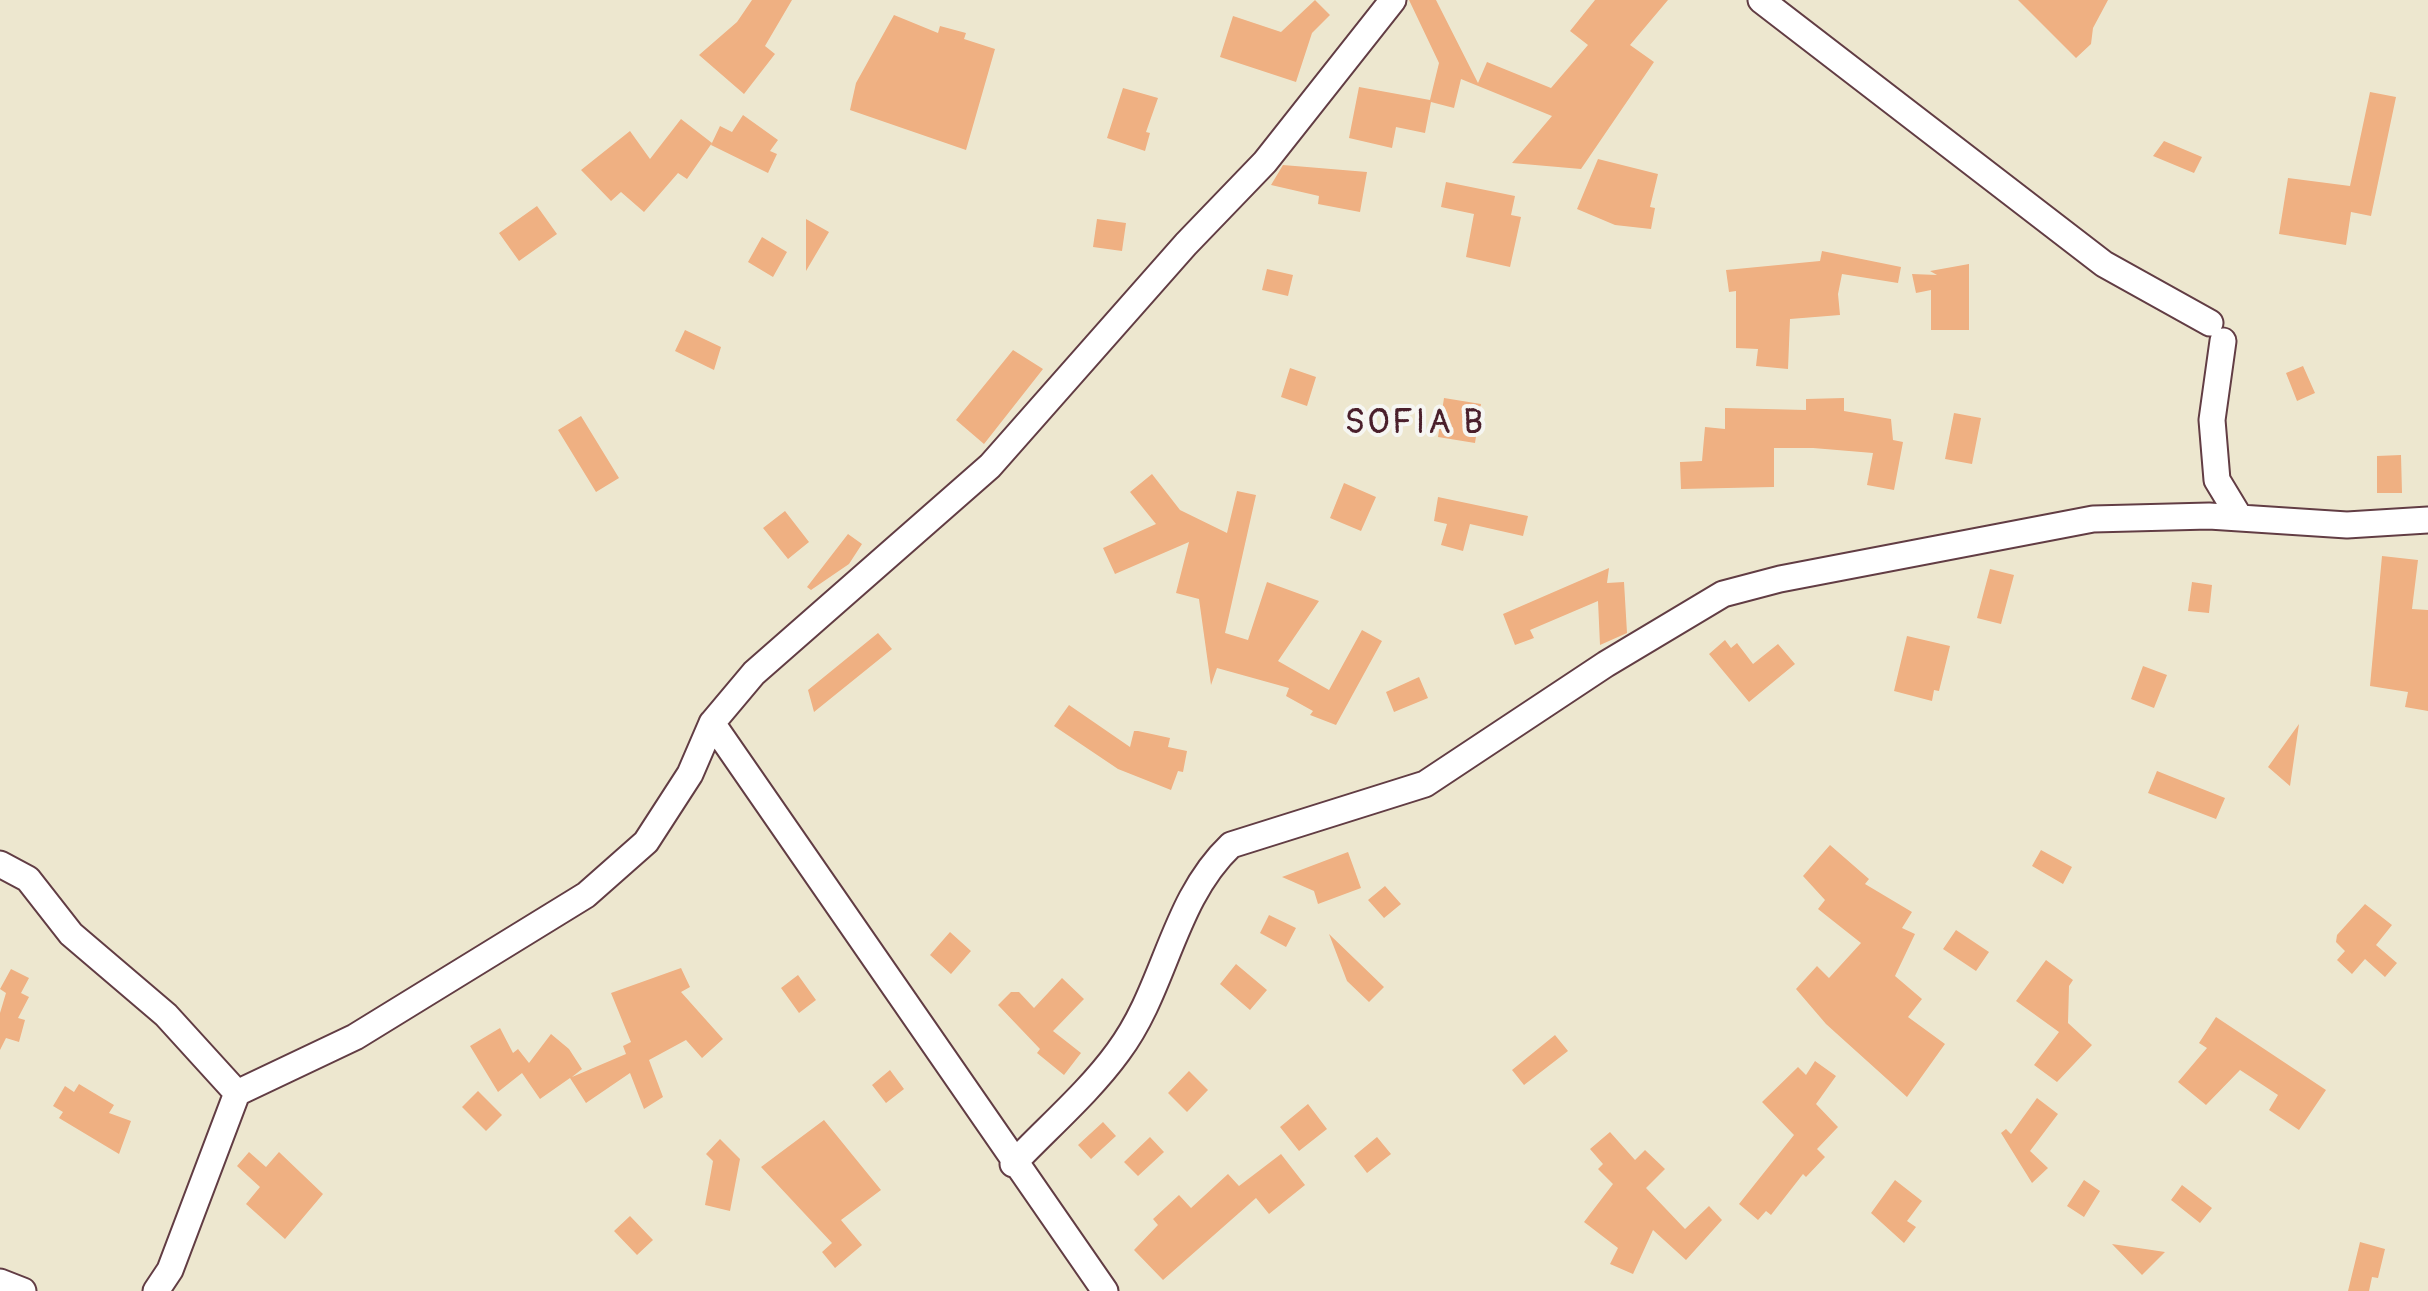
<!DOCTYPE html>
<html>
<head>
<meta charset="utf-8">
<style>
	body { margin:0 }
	canvas { display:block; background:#ede7cf }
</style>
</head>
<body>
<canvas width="2428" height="1291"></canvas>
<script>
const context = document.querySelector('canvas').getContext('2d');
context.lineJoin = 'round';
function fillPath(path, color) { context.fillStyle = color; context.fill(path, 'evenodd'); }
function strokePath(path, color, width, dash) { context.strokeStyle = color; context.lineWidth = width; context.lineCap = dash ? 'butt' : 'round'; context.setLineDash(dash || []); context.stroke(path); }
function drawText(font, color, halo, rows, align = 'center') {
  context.font = font + ' Pangolin,sans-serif'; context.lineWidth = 8; context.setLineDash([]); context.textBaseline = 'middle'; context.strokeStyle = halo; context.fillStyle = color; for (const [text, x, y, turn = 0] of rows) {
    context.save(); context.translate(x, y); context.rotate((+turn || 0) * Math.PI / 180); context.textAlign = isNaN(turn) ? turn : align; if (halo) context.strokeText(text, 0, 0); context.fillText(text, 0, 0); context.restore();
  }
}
const building = new Path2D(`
	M752,0h40l-27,46 10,8 -31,40 -45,-39 38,-33z
	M1315,0l15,15 -18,18 -16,49 -76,-25 13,-41 48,16z
	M1409,0h27l42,83 9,-21 64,26 37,-43 -18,-14 25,-31h73l-38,45 24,17 -73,107 -69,-6 40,-47 -91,-37 -7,29 -23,-6 -6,31 -29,-6 -4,21 -43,-10 10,-51 71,13 9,-37z
	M2018,0h90l-15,28 -2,16 -15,14z
	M894,15l44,18 2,-7 26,7 -2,6 31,10 -29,101 -116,-40 6,-27z
	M1123,88l35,10 -12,34 4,1 -5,18 -38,-13z
	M2370,92l26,5 -25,119 -20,-4 -5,33 -67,-11 9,-56 62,8z
	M743,115l35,25 -8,11 7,3 -9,19 -57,-28 9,-19 12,6z
	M681,119l31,24 -25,36 -9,-6 -34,39 -23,-20 -10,9 -30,-31 49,-39 20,28z
	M2164,141l38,16 -8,16 -41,-17z
	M1598,159l60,15 -8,33 5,1 -4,21 -36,-4 -38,-16z
	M1283,165l84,7 -7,40 -42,-8 1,-8 -48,-11z
	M1446,182l69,14 -4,19 10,2 -11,50 -44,-10 8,-43 -33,-7z
	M537,206l20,28 -38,27 -20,-28z
	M806,219l23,13 -23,39z
	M1097,219l29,4 -4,28 -29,-4z
	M762,237l25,15 -14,25 -25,-15z
	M1822,251l79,16 -3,16 -56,-9 -4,20 2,21 -50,4 -2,50 -32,-3 2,-17 -22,-1v-57l-7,1 -3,-22 94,-9z
	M1969,264v66h-38v-40l-15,3 -4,-19 25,1 -7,-4z
	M1267,269l26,6 -5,21 -26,-6z
	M685,330l36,17 -7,23 -39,-19z
	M1013,350l30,19 -59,75 -28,-24z
	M2303,366l12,27 -18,8 -11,-28z
	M1290,368l26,9 -9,29 -26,-9z
	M1444,398l37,6 -6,39 -37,-6z
	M1844,398v13l47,8 2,21 10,2 -9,48 -27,-5 6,-32 -60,-5h-39v39l-93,2 -1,-27 22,-1 3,-34 20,2v-21l81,2v-11z
	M1954,413l27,5 -9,46 -27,-5z
	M581,416l38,62 -23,14 -38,-62z
	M2401,455l1,38h-25v-37z
	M1152,474l28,36 47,23 10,-42 19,4 -31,138 23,7 19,-58 52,19 -41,60 51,29 33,-60 20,11 -46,84 -26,-10 3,-4 -27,-15 3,-8 -72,-20 -6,17 -12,-86 -23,-6 13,-51 -74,32 -12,-26 53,-24 -26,-32z
	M1344,483l32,14 -15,34 -31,-13z
	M1438,497l90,19 -5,20 -53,-12 -7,27 -22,-6 6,-21 -13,-3z
	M785,511l24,31 -21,17 -25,-31z
	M848,534l14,10 -13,20 -38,26 -4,-3z
	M2382,556l36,4 -6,49 16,1v101l-23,-4 3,-15 -38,-6z
	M1609,568l-2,15 17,-1 3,51 -27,12 -2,-44 -68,29 4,8 -19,7 -12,-31z
	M1990,569l24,6 -13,49 -24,-6z
	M2192,582l20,3 -3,28 -21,-2z
	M878,633l14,16 -78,63 -6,-22z
	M1907,636l43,10 -11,45 -5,-1 -2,11 -38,-10z
	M1725,640l6,8 6,-5 16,21 25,-20 17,20 -46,38 -40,-48z
	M2143,666l24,9 -13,33 -23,-9z
	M1419,677l9,21 -34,14 -8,-20z
	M1069,705l61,42 4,-16h4l32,7 -2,9 19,4 -4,21 -5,-1 -7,19 -53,-21 -64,-43z
	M2299,724l-9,62 -22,-19z
	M2157,771l68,27 -9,21 -68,-26z
	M1830,845l39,34 -4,5 47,28 -10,16 13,6 -20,42 27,23 -14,18 37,27 -38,53 -81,-73 -30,-35 21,-23 12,12 32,-35 -43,-34 7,-9 -22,-24z
	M2041,850l31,17 -9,17 -31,-18z
	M1348,852l13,36 -43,16 -4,-13 -32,-14z
	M1385,886l16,18 -17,14 -16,-18z
	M2365,904l27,21 -16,20 21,18 -12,14 -20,-18 -13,15 -15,-14 8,-9 -9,-9 1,-7z
	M1269,915l27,13 -10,19 -26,-14z
	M1956,930l33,22 -13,19 -33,-22z
	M950,932l21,19 -20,23 -21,-19z
	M1329,934l55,53 -15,15 -22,-21z
	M2046,960l27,20 -4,6 -1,37 24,22 -35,37 -23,-17 25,-33 -43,-31z
	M1236,964l31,26 -17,20 -30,-26z
	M681,968l9,19 -9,5 42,47 -21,19 -16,-18 -37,20 14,37 -19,12 -14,-36 -44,30 -16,-25 -30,21 -18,-26 -24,19 -28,-46 30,-18 13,25 5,-4 11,14 22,-29 18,15 13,20 -10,8 54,-23 -3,-8 8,-4 -20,-49z
	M11,969l18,9 -8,15 8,4 -11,21 7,2 -6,22 -13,-4 -6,12v-37l6,-20 -6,-4z
	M798,975l18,25 -17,13 -18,-25z
	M1062,978l22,21 -31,32 28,22 -17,22 -27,-22 3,-4 -42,-44 13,-13h8l15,16z
	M2216,1017l110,73 -27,40 -30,-20 9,-15 -38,-25 -34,35 -28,-23 29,-34 -8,-5z
	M1555,1035l13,16 -44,34 -12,-15z
	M1815,1061l21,15 -20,28 22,23 -21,22 8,8 -19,20 -3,-3 -32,41 -5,-4 -8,9 -19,-16 55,-69 -32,-33 36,-35 8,8z
	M890,1070l14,19 -18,14 -14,-18z
	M1189,1071l19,19 -21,22 -19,-19z
	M79,1084l35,21 -5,8 22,8 -12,33 -60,-36 4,-6 -10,-6 12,-20 9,6z
	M478,1091l24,24 -16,16 -24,-24z
	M2037,1098l21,16 -28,37 18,17 -16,15 -31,-50 5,-4 5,5z
	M1308,1104l19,25 -28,22 -19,-24z
	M824,1120l57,70 -40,30 21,25 -27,23 -13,-16 10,-9 -71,-76z
	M1103,1122l13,14 -25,23 -13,-14z
	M1610,1132l25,28 10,-10 20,19 -19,19 39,41 24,-23 13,14 -36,40 -33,-30 -20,44 -23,-10 8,-16 -34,-26 29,-38 -15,-15 5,-5 -13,-15z
	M1150,1137l14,15 -26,24 -14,-14z
	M1377,1137l14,17 -24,19 -13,-17z
	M720,1139l20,20 -10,52 -25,-6 8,-44 -7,-7z
	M249,1152l17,15 13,-15 44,42 -38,45 -39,-35 14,-17 -23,-21z
	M1281,1154l24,31 -36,29 -13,-16 -93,82 -29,-30 24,-25 -5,-6 26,-24 12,13 37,-34 11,12z
	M1895,1180l27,21 -15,20 9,6 -12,16 -33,-30z
	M2084,1180l16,11 -16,26 -17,-11z
	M2182,1185l30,23 -12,15 -29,-23z
	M630,1216l23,24 -16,15 -23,-24z
	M2360,1242l25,7 -7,29 -6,-1 -3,14h-21z
	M2112,1244l53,8 -23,23z`);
const street = new Path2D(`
	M1761,0l343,264 106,59
	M2223,341l-11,79 5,60 23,38
	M712,723l393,568
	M0,864l28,15 43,55 95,81 71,78
	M1013,1164c34,-36 76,-72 105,-112 48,-64 54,-151 113,-207l194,-61 181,-120 117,-70 57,-15 313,-60 116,-3 138,9 81,-5
	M0,1282l23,9
	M156,1291l14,-21 67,-177 118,-56 231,-142 60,-53 44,-68 22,-51 42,-50 236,-207 196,-222 79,-82 128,-162`);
const quarterNames = [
	["SOFIA B",1415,424]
];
fillPath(building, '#efb082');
strokePath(street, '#623d44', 29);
strokePath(street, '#fff', 25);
context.letterSpacing = '2.5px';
drawText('35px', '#4a1f2b', '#f6f6f2', quarterNames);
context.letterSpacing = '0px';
</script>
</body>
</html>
